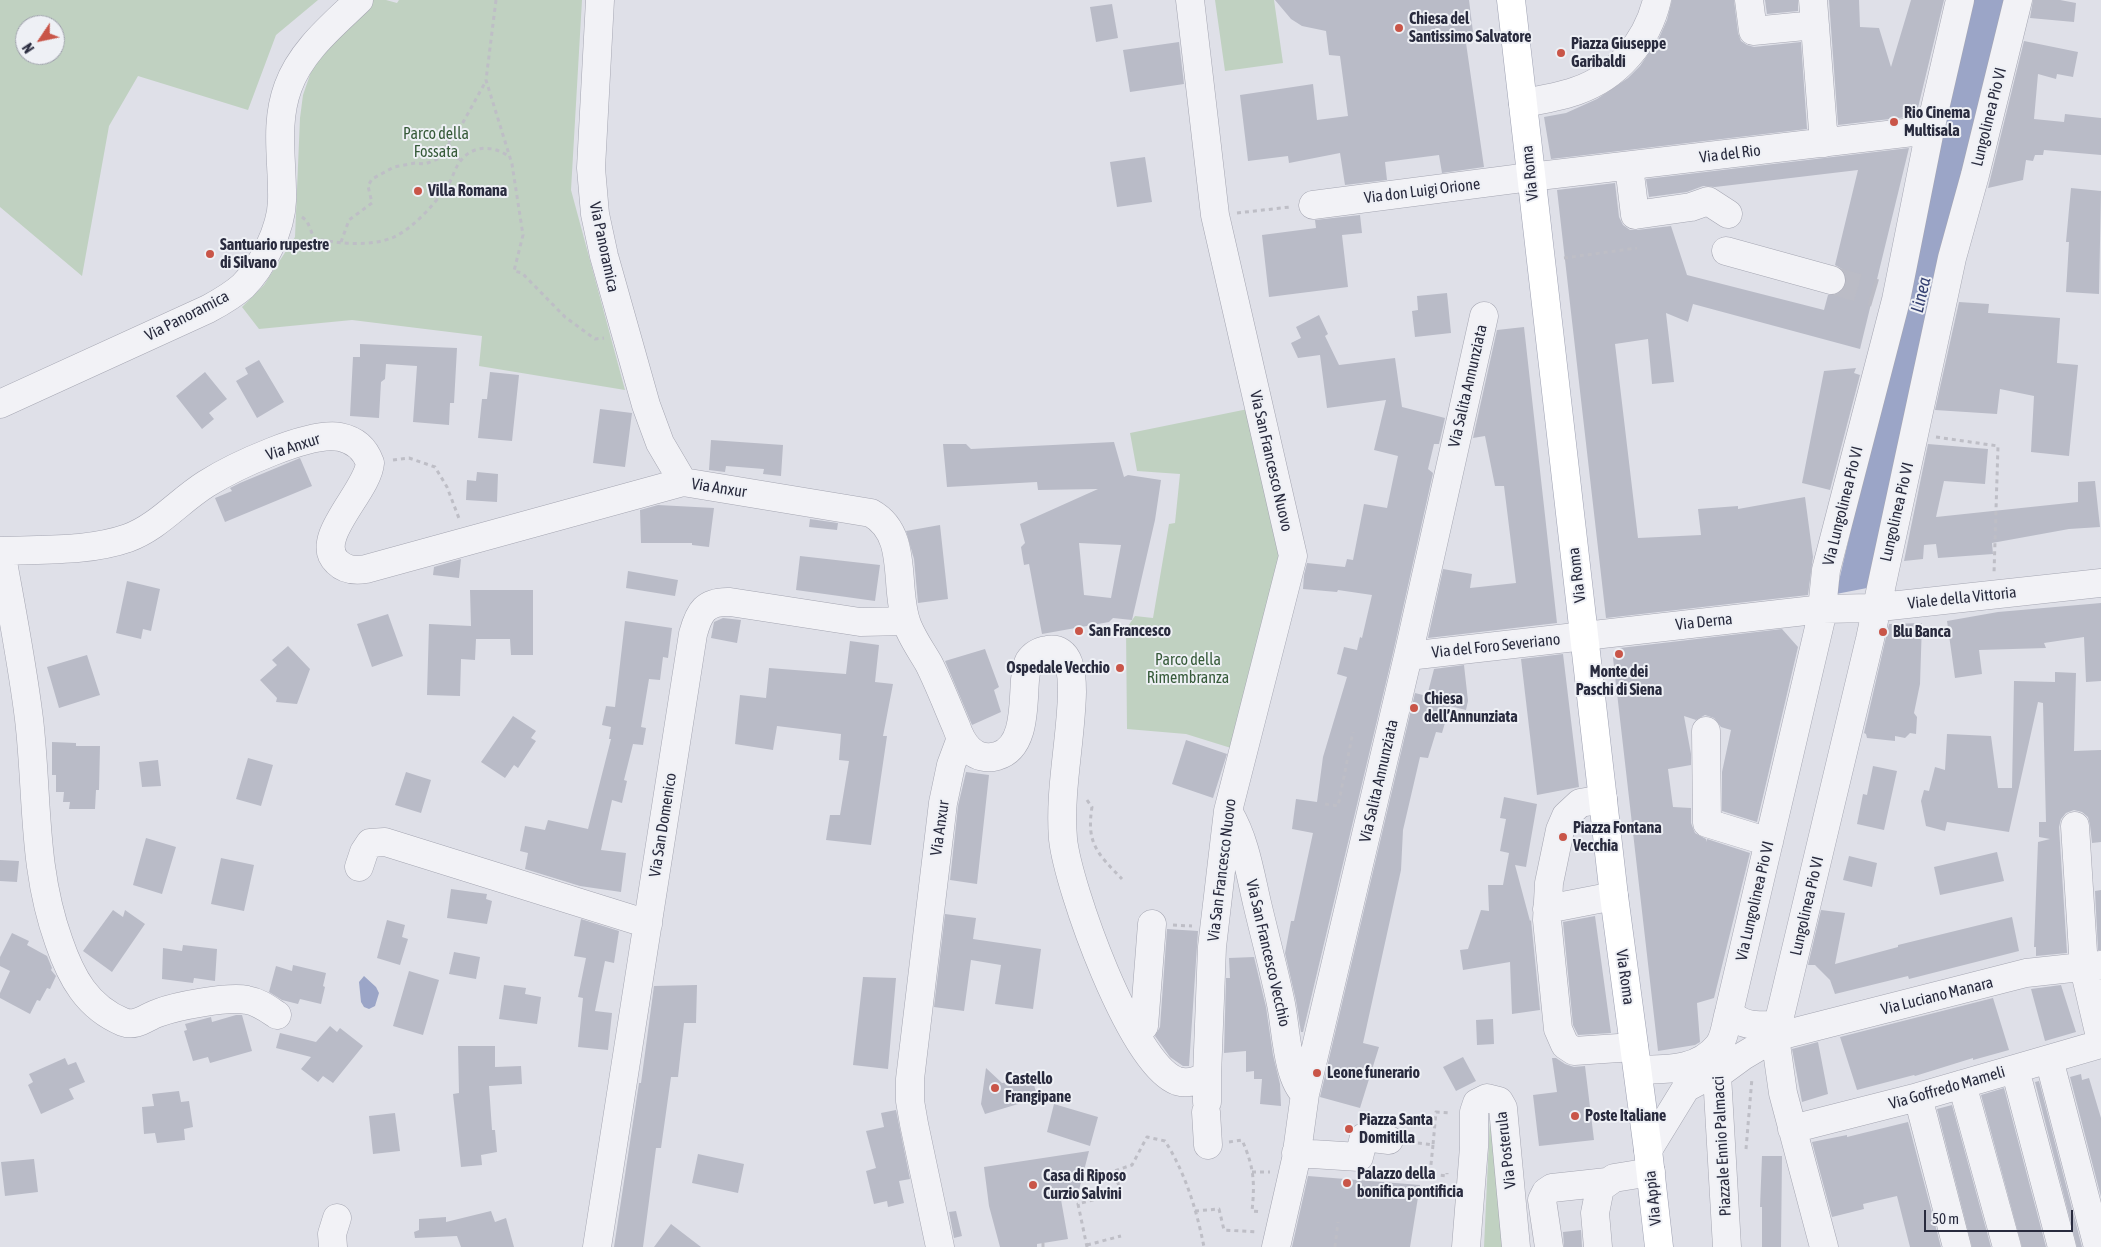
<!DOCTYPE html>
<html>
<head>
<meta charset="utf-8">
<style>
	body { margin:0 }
	#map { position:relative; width:2101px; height:1247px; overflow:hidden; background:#dfe0e8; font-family:"Asap Condensed",sans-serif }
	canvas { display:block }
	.north { position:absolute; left:15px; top:15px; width:50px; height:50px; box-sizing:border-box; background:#eef0f5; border:1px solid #9fa1ac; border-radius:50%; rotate:236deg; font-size:14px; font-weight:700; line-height:20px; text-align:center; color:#292b3e }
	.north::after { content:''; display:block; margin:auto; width:18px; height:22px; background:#c95548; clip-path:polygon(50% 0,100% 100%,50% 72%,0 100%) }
	.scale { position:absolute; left:1924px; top:1210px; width:149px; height:22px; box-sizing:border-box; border:2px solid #292b3e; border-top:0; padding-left:6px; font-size:15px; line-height:18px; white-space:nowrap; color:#292b3e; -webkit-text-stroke:4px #eef0f5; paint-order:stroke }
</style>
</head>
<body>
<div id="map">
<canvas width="2101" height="1247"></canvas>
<div class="north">N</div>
<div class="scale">50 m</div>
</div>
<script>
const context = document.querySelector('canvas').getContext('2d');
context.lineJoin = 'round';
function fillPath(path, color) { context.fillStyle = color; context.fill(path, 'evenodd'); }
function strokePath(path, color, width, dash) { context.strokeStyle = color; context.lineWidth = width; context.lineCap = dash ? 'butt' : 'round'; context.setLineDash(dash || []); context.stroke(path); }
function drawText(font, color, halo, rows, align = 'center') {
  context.font = font + ' "Asap Condensed",sans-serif'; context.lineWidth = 4; context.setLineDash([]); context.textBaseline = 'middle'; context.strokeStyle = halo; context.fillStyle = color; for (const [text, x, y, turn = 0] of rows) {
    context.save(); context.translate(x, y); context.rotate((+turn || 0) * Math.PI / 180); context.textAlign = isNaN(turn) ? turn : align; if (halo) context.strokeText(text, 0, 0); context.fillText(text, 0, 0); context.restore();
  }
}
const green = new Path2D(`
	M0,0h318l-42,35 -28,75 -110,-34 -29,50 -27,150 -82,-69zM25,25h30v30h-30z
	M373,0h13l11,3 2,-3h183l-11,190 54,200 -146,-24 3,-30 -130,-16 -93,9 -17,-22 22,-22 31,-48 5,-119 3,-23 9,-26 34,-41z
	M1215,0h59l9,63 -58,8z
	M1248,409l34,145 -51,194 -45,-14 -59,-5 -1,-100 9,-13 18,2 16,-94 6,-1 5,-49 -43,-3 -7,-38z
	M1490,1117l14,130h-20z`);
const water = new Path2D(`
	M1973,0h32l-138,588 -31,6z
	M364,976l12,11 3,6 -4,13 -6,3 -5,-2 -3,-5 -2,-20z`);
const building = new Path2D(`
	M1275,0h194l5,40 -8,3 18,124 -42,6 -3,-18 -54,7 2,18 -42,5 -5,-32 -51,10 -1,-7 -40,5 -8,-66 73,-11 4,36 31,-4 -8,-60 -11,-1 -3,-24 -24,-5 -11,-7z
	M1672,0h62l4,33 3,8 6,4 7,2 47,-5 6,87 -256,30 -7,-42 22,-4 31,-14 31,-21 12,-12 19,-28 8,-18z
	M1765,0h33v11l-31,3z
	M1829,0h30l1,27 19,1 12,39 20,-67h33l-28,116 -78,9z
	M2033,0h27l16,3 -2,19 -44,-4z
	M1112,4l6,34 -22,4 -6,-35z
	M2024,41l54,11 -5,25 -16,-3 -1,5 -18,-5 -4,45 30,3 1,-8 36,4v37l-57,-5 -1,5h-8l-2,6 -7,-1 -3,20 -35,8z
	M1179,42l5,42 -54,8 -7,-42z
	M1909,148l-49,201 -167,-45 -5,18 -22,-9 8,69 -22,2 -4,-45 -33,5 23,194 63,-3 -3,-26 40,-3v3l67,-12 8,60 -5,38 -202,23 -49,-428 58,-7 4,34 4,8 7,5h7l34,-4 16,49 137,35 4,-15h7l7,-4 4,-7v-7l-4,-8 -7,-4 23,-95 -143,17 -12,-1 -16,6 -38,5 -3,-18z
	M1145,157l7,45 -35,5 -7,-45z
	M2071,188l30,3 -2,103 -33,-2 3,-50h-3z
	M1360,215l2,18 -20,2 6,52 -79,10 -7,-62 54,-7 -1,-8z
	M1447,293l4,40 -36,4 -3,-26 6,-1 -1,-14z
	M1959,302l30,2 -1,9 72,5 -3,45 21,2 -9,91 -38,-4 3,-56 -34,-7 -3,25 -62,-4z
	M1319,315l9,19 -3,2 14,29 56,-7 7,49 43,11 -6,26h-5l-6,25 5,4 -40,180 -90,379h-2l-5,-31 -11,-48 6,-32h3l19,-88 -21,-4 4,-30 21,3 6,-45 24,-80 -10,-3 7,-27 13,3 3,-13 2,1 10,-43 -34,-5 -1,2 -34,-3 1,-14 3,-12 38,4 2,-8 6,1 11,-56 23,4 11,-52 -24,-6 12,-50 -59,8 -7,-53 -22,3 -7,-15 10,-5 -5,-11z
	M1524,327l33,296 -129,15 15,-69 29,5 -2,14 46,-5 -12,-97h-9l-10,-50 -12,2 24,-108z
	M360,344l97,4 -3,55h-4l-1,22 -36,-3 4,-56 -31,-2 -1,15 -4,3 -2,36 -29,-2 3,-59h7z
	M259,360l25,42 -27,16 -21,-37 12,-7 -3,-6z
	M1856,368l-2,5 6,2 -30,115 -28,-7 22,-112z
	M205,372l22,27 -18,14 5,6 -12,10 -26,-33z
	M490,372l29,3 -7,66 -34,-3 4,-39h5z
	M600,409l32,4 -7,54 -32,-4z
	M711,440l72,5 -2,31 -18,-2 1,-5 -38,-3 -1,6 -16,-2z
	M1114,442l10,35 4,-2 33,5 -6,40 -23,100 -19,-2 -4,4 -67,12 -13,-70 -5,1 -3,-18 4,-4 -5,-19 78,-35 -60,1 -1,-8 -90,5 -4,-43h23l5,5zM1079,543l42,2 -10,53 -27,-3z
	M1928,444l60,5 -3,35 -41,-3 -8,36 142,-15v-20l17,-1 5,46 -31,2 -77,14 1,11 -55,4 -2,-14 -12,1 -1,14 -19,2z
	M300,458l12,28 -87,36 -10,-24 17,-7 -2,-3 10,-5z
	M477,472l21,2 -1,28 -31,-2 1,-20 9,1z
	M658,505l56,3 -5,39 -17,-2v-2h-51l-1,-33z
	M810,519l28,4 -1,7 -28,-3z
	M940,525l8,74 -30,4 -4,-44 -8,-28z
	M800,556l80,9 -5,36 -79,-11z
	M461,559l-2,19 -26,-3 1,-8z
	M628,571l50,9 -3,16 -49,-8z
	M127,581l33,8 -9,42 -8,-2 -2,10 -25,-6z
	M470,590h63v65h-22l-1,-16h-34l-1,21 -14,-1 -1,37 -33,-1 2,-71 42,2z
	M2101,603v78l-15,1 -2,-45 -40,6 2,5 -67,2 3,24 -27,4 -8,-57 51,-9z
	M388,614l15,42 -31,11 -15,-43z
	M723,618l18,2 -4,23 -26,-5 3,-16z
	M625,621l47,7 -4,30 -5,-1 -3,23 -11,-1 -8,48 5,1 -3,17 -10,-1 -9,36 3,1 -5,22 -10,-3 -11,50 25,3 -5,39 -41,-6 -55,-17 3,-16 -8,-2 5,-25 20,4 3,-10 40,9 23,-90h-2l2,-12 -9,-2 4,-19 9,1z
	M1922,623l-2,61 -6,29 3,4 -1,17 -6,-1 -5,5 -10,-2v5l-28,-3 -1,-4 -2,-1 25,-109z
	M1782,629l16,18 -41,175 -35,-11v-39l9,-42 -10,-3 -7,-9 -9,-3 -9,5 -12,-4 7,38v11l-23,4 5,38 18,1v15l4,10 11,6 1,3v-3l43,14 -36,145 -17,5 3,39 -5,3 -37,6 -45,-393 7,-10z
	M850,641l29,4 -4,37 18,2 -10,52h4l-16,109 -45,-5 4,-25h10l9,-54 -10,-1 2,-26 -64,-8 -4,24 -38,-6 5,-49 26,3 3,-30 77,6z
	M288,646l22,23 -13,35 -21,-2 1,-4 -17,-18 17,-15 -5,-5z
	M985,649l14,38 -5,3 7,22 -29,13 -27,-64z
	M1563,654l16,133 -42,8 -16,-136z
	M87,655l13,40 -41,13 -12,-41z
	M1464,665l4,36 -2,9 -16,-4 -8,27 -6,-1 -8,26 -8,-1 -17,73 -2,40 -38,173 16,4 -19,61 -40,-11 95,-404 12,3 7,-27z
	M2055,672l21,1 -2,78 27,-1v92l-9,1 -2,-18 -2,-8 -6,-5 -8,-2 -8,3 -5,6 -2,8 8,126 -31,3v-9h-2l4,-105 12,-3 -11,-2v-15h7l-3,-119 -5,-1 -29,130 -62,-10 -2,9 -19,-5 -5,-25 3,-11 5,1 6,-24 10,3 2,-36 44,2 7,52h14l2,-107 41,1z
	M513,716l23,15 -5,7 5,3 -18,27 -4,-3 -9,13 -24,-16z
	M1186,740l41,14 -14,44 -41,-14z
	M52,742l24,1v3h24l-1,44h-3l-1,19h-26l1,-7h-7l1,-10h-8v-17h-4z
	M248,758l25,7 -12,41 -25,-7z
	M158,760l3,26 -19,1 -3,-25z
	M1873,766l24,5 -13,59 -27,-6 6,-30 4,1z
	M406,772l25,8 -10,33 -26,-8z
	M966,772l23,3 -12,109 -27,-4 8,-74z
	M1504,797l33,7 -11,63 -11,-2 15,56 1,-1 9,90 -28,4 -2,-52 -47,8 -3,-20 8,-1 13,-39 8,1 -1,-26h15l6,-32 -9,-2 6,-32 -6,-1z
	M146,838l30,9 -14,47 -29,-9z
	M1997,852l7,29 -64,14 -6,-28z
	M1849,856l28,7 -5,24 -29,-7z
	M221,858l33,7 -10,46 -33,-7z
	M0,860l19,1 -2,21 -17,-1z
	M451,889l36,5 -1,5 6,2 -5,23 -40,-6z
	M2101,890v60h-3l-3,-59z
	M113,910l10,7 2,-7 20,14 -33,48 -29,-21z
	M1821,910l24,3 -10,51 63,-17v-2l114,-28 7,34 -110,28 -1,-3 -73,18 -5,-14 -15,-15h-7z
	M945,914l31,4 -3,21 68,10 -8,60 -38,-5 6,-39 -30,-5 -7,51 -30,-4z
	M1595,916l16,117 -33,2 -5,-10 -10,-103z
	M581,919l38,12 -5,32 -9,-2 -10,50 17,2 -4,37 -30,-3 5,-49 -5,-1 8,-39 -12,-2z
	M387,920l18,5 -3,12 6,2 -8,26 -23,-7z
	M1167,929l31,2 -9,135h-6l-13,-9 -15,-21 5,-9z
	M12,933l17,8 -2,4 20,11 5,12 -1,2 5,6 -6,13 -3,-1 -7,13 -3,-1 -7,14 -30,-16v-5l10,-22 -10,-5v-9z
	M183,945l34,4 -2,32 -21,-3 -1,5 -31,-4 1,-31 19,3z
	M454,952l26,5 -4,22 -27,-5z
	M1254,957l12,50 7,48 7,29 1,22 -21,-2 2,-25h-8v-8l-8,1v-21l-22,2 2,-75h4l-1,-20z
	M293,965l33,8 -3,13 2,1 -4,17 -21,-5 -2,5 -16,-4 -13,-8 7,-26 16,5z
	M409,971l30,9 -16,55 -30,-9z
	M863,977l33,1 -8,91 -35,-4z
	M504,985l22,3 -1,6 16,3 -4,27 -38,-5z
	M697,985l-1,38h-12l-6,54h-7l-10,71h-5l-13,99h-29l25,-164h2l13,-97z
	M2061,985l15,47 -31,9 -14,-52z
	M1993,998l16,52 -36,10v-2l-58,18 -1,-1 -57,15 -17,-53z
	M236,1015h6l10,36 -42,12 -2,-6 -15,4 -9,-30 3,-1 -2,-6 26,-7 1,5z
	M1493,1019l1,25 -17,1 -1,-25z
	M330,1026l7,6 3,-4 23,18 -30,37 -10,-7 -5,6 -17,-13 10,-12 -35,-9 4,-15 36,9z
	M1818,1042l10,52 -26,8 -10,-53z
	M458,1046h37v21l26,-1 1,18 -33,2 3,44h3l2,22 -16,3 1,10 -21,2 -8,-73 6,-1z
	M1463,1057l13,24 -20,10 -13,-24z
	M65,1058l3,7 8,-3 9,20 -16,7 5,10 -33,15 -13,-29 5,-3 -4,-8z
	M1552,1058h4l9,6 9,3 11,-1 9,74 -55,6 -6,-51 24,-3z
	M986,1068l16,15 30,-4 6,19 -53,16 -4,-10z
	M2081,1074l1,6 7,-2 12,40v79l-31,-120z
	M2039,1081l43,166h-5l-42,-165z
	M2004,1088l42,159h-24l-41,-152z
	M179,1091l2,11 8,-1 4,26 -9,2 1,11 -28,3 -2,-10 -11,1 -2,-27 12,-1 -2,-12z
	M1054,1104l44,13 -8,29 -43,-14z
	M1952,1105l39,142h-19l-35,-138z
	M896,1110l14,69 -11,2 5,22 -16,4 -1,-6 -13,3 -8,-33 10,-3 -10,-37 18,-4 -3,-14z
	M395,1113l5,38 -27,3 -4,-38z
	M1908,1122l33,125h-31l-13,-51 -34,8 1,5 -32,8 -20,-75 35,-7v2z
	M1089,1151l-12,47 -17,-4 8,45 -31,5v3h-37l-11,-41 -5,-39z
	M698,1154l46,10 -6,29 -46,-10z
	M1762,1156h20l-1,91h-19v-40h-2z
	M34,1159l4,33 -33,4 -4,-34z
	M1308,1176l112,9 -10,62h-118z
	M491,1211l4,11 11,-4 8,29h-53l-4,-11 -42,2 -1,-6 5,-2v-11l27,-2v5z
	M956,1211l6,25 -8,2 -5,-26z
	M671,1224l30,23h-47z
	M1581,1230l1,17h-18l-1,-15z`);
const minorTunnel = new Path2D(`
	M1831,280l44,13`);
const path = new Path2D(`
	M496,0l-10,80 26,84 11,71 -9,36 8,2 43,44 30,22 9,-1
	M448,143l12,18
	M1237,213l53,-6
	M302,217l5,4 7,17c23,6 58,9 80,-1 21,-10 39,-32 53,-50 5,-7 7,-17 12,-24 13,-19 34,-18 51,-6
	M341,242l8,-22 23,-17 -4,-17 4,-7 22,-12 21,-4 10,1 15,-6 8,-15 13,-17 25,-45
	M1564,258l73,-10
	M1936,437l62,9 -4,127
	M393,460l16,-2 26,9 12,20 13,34
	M1087,800l5,7c-6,37 6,47 30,72
	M1325,804l13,2 15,-74
	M1173,925l19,1
	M1229,1142l13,-2c12,27 13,42 10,71l10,1
	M1410,1142l23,3 3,-33 15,1
	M1433,1145l-3,29 17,2v-3
	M1746,1149l6,-71
	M1252,1172h18
	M1195,1211l24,-2 5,21 33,2
	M1043,1243v4
	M1087,1245l34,-9
	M1087,1247l-9,-43 43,-12 -7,-21 18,-6 15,-28 18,4c20,31 32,70 39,106
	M1335,1247l3,-25`);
const minor = new Path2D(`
	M600,0l-9,168 4,46 9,42 42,149 14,38 23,39
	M1190,0l25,215 78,341 -65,255 -16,136 -5,129v26
	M1749,0l4,31 62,-6
	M1813,0l11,143
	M1523,103c18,-3 36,-6 53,-12 41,-14 71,-49 81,-91
	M1629,166l6,49 56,-8 17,-6 20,13
	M1313,205l217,-28 400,-47
	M1726,251l105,29
	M0,404l208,-95c13,-7 25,-14 35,-23 20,-20 38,-57 39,-85 1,-39 -8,-76 6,-114 13,-36 44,-61 71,-87
	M0,551c42,-2 88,1 128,-13 30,-11 51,-37 78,-54 27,-17 103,-53 134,-47 15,3 25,12 30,26 -2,28 -58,76 -33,99 8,8 17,9 29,7l317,-87 188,31c38,21 23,72 35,108 4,14 15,29 23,43 10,20 18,41 27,62 3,9 7,17 13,23 8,8 18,10 28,7 29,-8 26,-52 28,-76 1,-6 1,-13 4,-19 4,-6 11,-10 18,-11 24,-4 25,25 25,42 -1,49 -13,98 -9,147 5,48 68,225 114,242 10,3 21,0 30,-5
	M1,551c10,56 21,111 28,168 9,77 3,148 30,223 12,35 28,65 64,80 14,5 23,-5 35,-9 18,-7 71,-17 89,-13 12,2 21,9 30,15
	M1408,656l415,-47 48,-1 230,-25
	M1706,731l1,92 62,19
	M1603,799l-23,4 -14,13 -6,14 -11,53 -2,37 11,109 7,16 9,6 60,-4
	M1229,813c16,27 21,60 28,90 8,34 17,67 24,101 5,24 6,74 24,90
	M2075,826l9,142 17,73
	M359,867l5,-15 6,-9 15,-1 263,82
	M1547,909l67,-13
	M1729,1012c14,16 30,14 50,12
	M1144,1026l8,-102
	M1719,1057l-2,18 10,172
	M2049,1059l49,188
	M2015,1069l47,178
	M1638,1070c28,-1 60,1 80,-24 7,-8 8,-24 11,-34l92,-393 5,-49 70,-270 34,-170 30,-130
	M1962,1084l45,163
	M1918,1097l39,150
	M1206,1112l2,33
	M1792,1129l126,-32 183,-53
	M1648,1150l38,-62 15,-8 16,-5 26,-19 32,-19 251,-64 75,-8
	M1296,1153l63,4 5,-20 25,3
	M333,1247l-1,-13 5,-16
	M597,1247l96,-613c6,-22 12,-33 37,-32l130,20 46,-1
	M940,1247l-26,-123 -4,-23v-22l33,-276 8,-38 10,-27
	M1276,1247l20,-88 9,-65 103,-438 76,-340
	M1466,1247l8,-100v-35l3,-9 10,-5 12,3 4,7 13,139
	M1549,1247l-7,-47 4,-8 6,-4 55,-6
	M1598,1247l-3,-34 5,-25 14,-10 37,-6
	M1824,1247l-41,-154 -8,-56 95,-398 82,-381 23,-83 43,-175`);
const major = new Path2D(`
	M1511,0l103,896 34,254 11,97`);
const markers = [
	[1399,28,5,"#c95548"],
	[1561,53,5,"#c95548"],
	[1894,122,5,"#c95548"],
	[418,191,5,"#c95548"],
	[210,254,5,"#c95548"],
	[1079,631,5,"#c95548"],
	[1883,632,5,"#c95548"],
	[1619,654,5,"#c95548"],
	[1120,668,5,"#c95548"],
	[1414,708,5,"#c95548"],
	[1563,837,5,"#c95548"],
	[1317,1073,5,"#c95548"],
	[995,1088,5,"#c95548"],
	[1575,1116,5,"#c95548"],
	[1349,1129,5,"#c95548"],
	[1347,1183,5,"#c95548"],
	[1033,1185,5,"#c95548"]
];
const poiNames = [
	["Chiesa del",1409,19],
	["Santissimo Salvatore",1409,37],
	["Piazza Giuseppe",1571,44],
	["Garibaldi",1571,62],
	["Rio Cinema",1904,113],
	["Multisala",1904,131],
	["Villa Romana",428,191],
	["Santuario rupestre",220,245],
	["di Silvano",220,263],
	["San Francesco",1089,631],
	["Blu Banca",1893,632],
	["Ospedale Vecchio",1110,668,"right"],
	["Monte dei",1619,672,"center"],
	["Paschi di Siena",1619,690,"center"],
	["Chiesa",1424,699],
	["dell’Annunziata",1424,717],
	["Piazza Fontana",1573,828],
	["Vecchia",1573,846],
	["Leone funerario",1327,1073],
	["Castello",1005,1079],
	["Frangipane",1005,1097],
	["Poste Italiane",1585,1116],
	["Piazza Santa",1359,1120],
	["Domitilla",1359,1138],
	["Palazzo della",1357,1174],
	["bonifica pontificia",1357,1192],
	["Casa di Riposo",1043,1176],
	["Curzio Salvini",1043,1194]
];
const streetNames = [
	["Lungolinea Pio VI",1989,117,-76],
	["Via del Rio",1730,154,-7],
	["Via Roma",1530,173,-96],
	["Via don Luigi Orione",1422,191,-7],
	["Via Panoramica",604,247,78],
	["Via Panoramica",187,316,-27],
	["Via Salita Annunziata",1468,386,-77],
	["Via Anxur",293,447,-18],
	["Via San Francesco Nuovo",1271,461,77],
	["Via Anxur",719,488,9],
	["Via Lungolinea Pio VI",1843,506,-76],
	["Lungolinea Pio VI",1897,512,-77],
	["Via Roma",1577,575,-97],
	["Viale della Vittoria",1962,598,-6],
	["Via Derna",1704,622,-6],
	["Via del Foro Severiano",1496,646,-6],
	["Via Salita Annunziata",1379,781,-77],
	["Via San Domenico",663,825,-81],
	["Via Anxur",940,828,-82],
	["Via San Francesco Nuovo",1222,870,-83],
	["Via Lungolinea Pio VI",1755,901,-77],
	["Lungolinea Pio VI",1807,906,-77],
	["Via San Francesco Vecchio",1268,953,77],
	["Via Roma",1625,977,82],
	["Via Luciano Manara",1937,996,-14],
	["Via Goffredo Mameli",1947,1088,-16],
	["Piazzale Ennio Palmacci",1722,1146,-93],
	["Via Posterula",1506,1150,-97],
	["Via Appia",1653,1198,-96]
];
const parkNames = [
	["Parco della",436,134],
	["Fossata",436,152],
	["Parco della",1188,660],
	["Rimembranza",1188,678]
];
const waterNames = [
	["Linea",1921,295,-77]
];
fillPath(green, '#c0d1c1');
fillPath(water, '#9ba5c7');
fillPath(building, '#b9bbc7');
strokePath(minorTunnel, '#bbbcc6', 28, [28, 14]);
strokePath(minor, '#a5a6b2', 29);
strokePath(major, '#9fa2b3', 29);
strokePath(path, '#bebec6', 3, [4, 4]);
strokePath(minor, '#f2f2f6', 28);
strokePath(major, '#fff', 28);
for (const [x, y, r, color] of markers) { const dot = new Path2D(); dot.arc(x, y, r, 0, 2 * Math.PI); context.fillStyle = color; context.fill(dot); strokePath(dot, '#eef0f5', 2); }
drawText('bold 16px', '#292b3e', '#eef0f5', poiNames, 'left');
drawText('16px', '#292b3e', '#eef0f5', streetNames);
drawText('16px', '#365a39', '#eef0f5', parkNames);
drawText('italic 18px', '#344071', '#eef0f5', waterNames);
</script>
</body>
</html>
